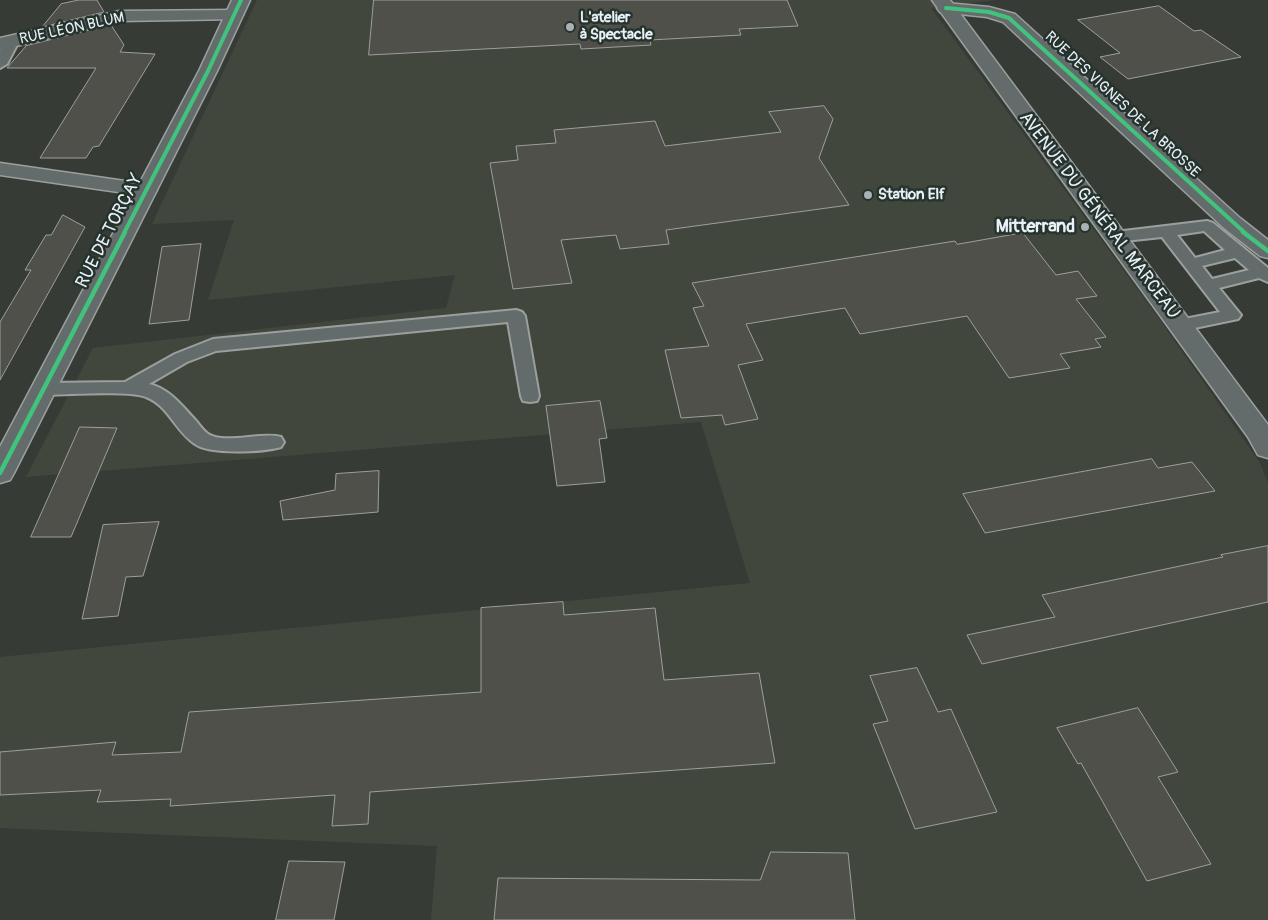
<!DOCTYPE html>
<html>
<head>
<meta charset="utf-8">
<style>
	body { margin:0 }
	canvas { display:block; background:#363b36 }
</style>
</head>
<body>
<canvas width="1268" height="920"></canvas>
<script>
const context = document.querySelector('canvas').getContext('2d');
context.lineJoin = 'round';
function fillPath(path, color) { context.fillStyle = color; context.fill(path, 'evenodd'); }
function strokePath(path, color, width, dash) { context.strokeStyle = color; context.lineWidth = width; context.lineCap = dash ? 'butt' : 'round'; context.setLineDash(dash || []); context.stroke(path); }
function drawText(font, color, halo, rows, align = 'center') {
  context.font = font + ' Pangolin,sans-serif'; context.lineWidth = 5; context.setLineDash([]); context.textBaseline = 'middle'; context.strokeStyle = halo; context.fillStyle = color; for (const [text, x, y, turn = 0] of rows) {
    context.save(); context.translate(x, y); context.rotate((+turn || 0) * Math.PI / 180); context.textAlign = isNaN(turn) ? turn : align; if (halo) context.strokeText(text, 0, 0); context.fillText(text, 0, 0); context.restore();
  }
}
const built = new Path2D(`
	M257,0h738l-64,8 224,305 105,150 8,20v437h-837l6,-74 -437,-18v-171l750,-74 -49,-161 -675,55 67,-129 353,-40 9,-33 -247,25 26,-80 -82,4z`);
const building = new Path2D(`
	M79,0h18l7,12 -62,15 19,-23z
	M374,0h413l11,26 -59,3 2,6 -91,5 1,5 -70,4 -1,-5 -211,11z
	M1159,6l35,25 7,-1 40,27 -113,22 -28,-22 20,-4 -42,-33z
	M111,25l13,20 -4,7 35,2 -56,92 -6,1 -7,11h-46l56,-90h-89l19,-22z
	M824,106l9,13 -14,39 30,47 -183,25 3,14 -49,5 -4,-14 -55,5 11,43 -59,6 -23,-126 28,-3 -2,-14 40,-3 -2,-13 101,-9 10,25 116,-14 -12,-20z
	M63,215l22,12 -85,153v-58l31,-52h-6l21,-35h5z
	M1023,233l33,42 22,-4 19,25 -21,3 30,38 -11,2 6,8 -41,7 10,14 -61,10 -42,-62 -107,18 -15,-26 -99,16 17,36 -25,5 20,54 -33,6 -3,-10 -41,3 -16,-68 44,-4 -16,-38 11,-2 -12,-23 263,-42 2,3z
	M201,244l-12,76 -40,4 13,-77z
	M600,401l7,37 -8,1 6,43 -48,4 -11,-80z
	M80,427l37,1 -46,109h-40z
	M1152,459l6,9 34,-6 23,29 -230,42 -22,-39z
	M379,471l-1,41 -95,8 -3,-19 55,-11 1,-16z
	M159,522l-16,54 -17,1 -8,39 -36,3 21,-94z
	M1268,546v56l-286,62 -15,-29 88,-18 -13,-22 181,-38 -2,-2z
	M563,602l1,13 91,-7 9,72 95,-7 16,90 -405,29 -2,32 -36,2 3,-31 -165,11 1,-7 -74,3 4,-12 -101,5v-43l116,-10 -4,13 69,-3 8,-40 292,-20v-84z
	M917,668l21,44 13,-3 46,103 -82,17 -42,-105 15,-3 -18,-45z
	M1138,708l40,64 -20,5 53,87 -64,17 -66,-118 -3,1 -21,-36z
	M771,852l77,1 7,67h-361l4,-42 262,2z
	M289,861l56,1 -11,58h-58z`);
const lane = new Path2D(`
	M12,37l7,4 -12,23 -7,4v-17l7,-13z
	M1207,221l6,2 55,45v14l-9,-4 -40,10 22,27 -3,4 -58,12 -6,-2 -3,-4 3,-4 46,-9 -58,-75 -47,5 -6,-2 -2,-3 2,-3 6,-2zM1204,231l21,19 -30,8 -18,-23zM1235,258l14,12 -37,9 -10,-13z
	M516,310l6,2 3,4 14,80 -2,5 -7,1 -7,-1 -2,-5 -13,-74 -292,29 -29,11 -38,22c20,4 35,24 48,38 3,4 7,9 11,12 18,11 53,-3 73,3l3,5 -3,5c-17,5 -72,8 -86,-3 -19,-12 -27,-39 -49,-47 -18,-7 -81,-2 -103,-2l-7,-1 -2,-5 2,-5 7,-1 82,-1 50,-28 38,-15z`);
const street = new Path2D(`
	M946,3l43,4 26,7 225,204 28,22v18l-8,-2 -36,-28 -221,-206 -16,-5 -47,-5 -3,-4 3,-4z
	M234,10l6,1 3,4 -3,4 -121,2 -119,29v-12l119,-27z
	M0,163l146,21 8,1 3,5 -3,5 -8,1 -146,-21z`);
const secondary = new Path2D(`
	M232,0h18l-33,71 -203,402 -4,7 -10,3v-36l199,-376z
	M932,0h18l318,425v33l-10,-3 -10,-18z`);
const cyclewayFar1 = new Path2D(`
	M946,8l43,4 20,6 236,215
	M124,233l84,-162 33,-71`);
const cycleway = new Path2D(`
	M1243,232l25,19
	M0,473l125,-241`);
const markers = [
	[570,27,5,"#aab1b4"],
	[868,195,5,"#aab1b4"],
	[1085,227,5,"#aab1b4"]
];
const farPoinames = [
	["L'atelier",580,18],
	["à Spectacle",580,35],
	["Station Elf",878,195]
];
const farStreetnames = [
	["RUE LÉON BLUM",72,29,-12],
	["RUE DES VIGNES DE LA BROSSE",1122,105,43]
];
const streetNames = [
	["AVENUE DU GÉNÉRAL MARCEAU",1099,216,53],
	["RUE DE TORÇAY",110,231,-63]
];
const poiNames = [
	["Mitterrand",1075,227]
];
fillPath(built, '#42473d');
fillPath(building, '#4f504a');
strokePath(building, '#9b9f9e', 1);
strokePath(lane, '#9b9f9e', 4);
strokePath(street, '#9b9f9e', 3);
strokePath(secondary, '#9b9f9e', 3);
fillPath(lane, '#646b6b');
fillPath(street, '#646b6b');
fillPath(secondary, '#646b6b');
strokePath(cyclewayFar1, '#40c37c', 4);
strokePath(cycleway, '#40c37c', 4.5);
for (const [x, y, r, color] of markers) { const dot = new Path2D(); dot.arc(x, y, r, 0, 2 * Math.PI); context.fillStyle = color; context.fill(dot); strokePath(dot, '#26332d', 2); }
drawText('bold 15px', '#e8f1f8', '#26332d', farPoinames, 'left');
drawText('15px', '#e8f1f8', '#26332d', farStreetnames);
drawText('18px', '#e8f1f8', '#26332d', streetNames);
drawText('bold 18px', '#e8f1f8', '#26332d', poiNames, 'right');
</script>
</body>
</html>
